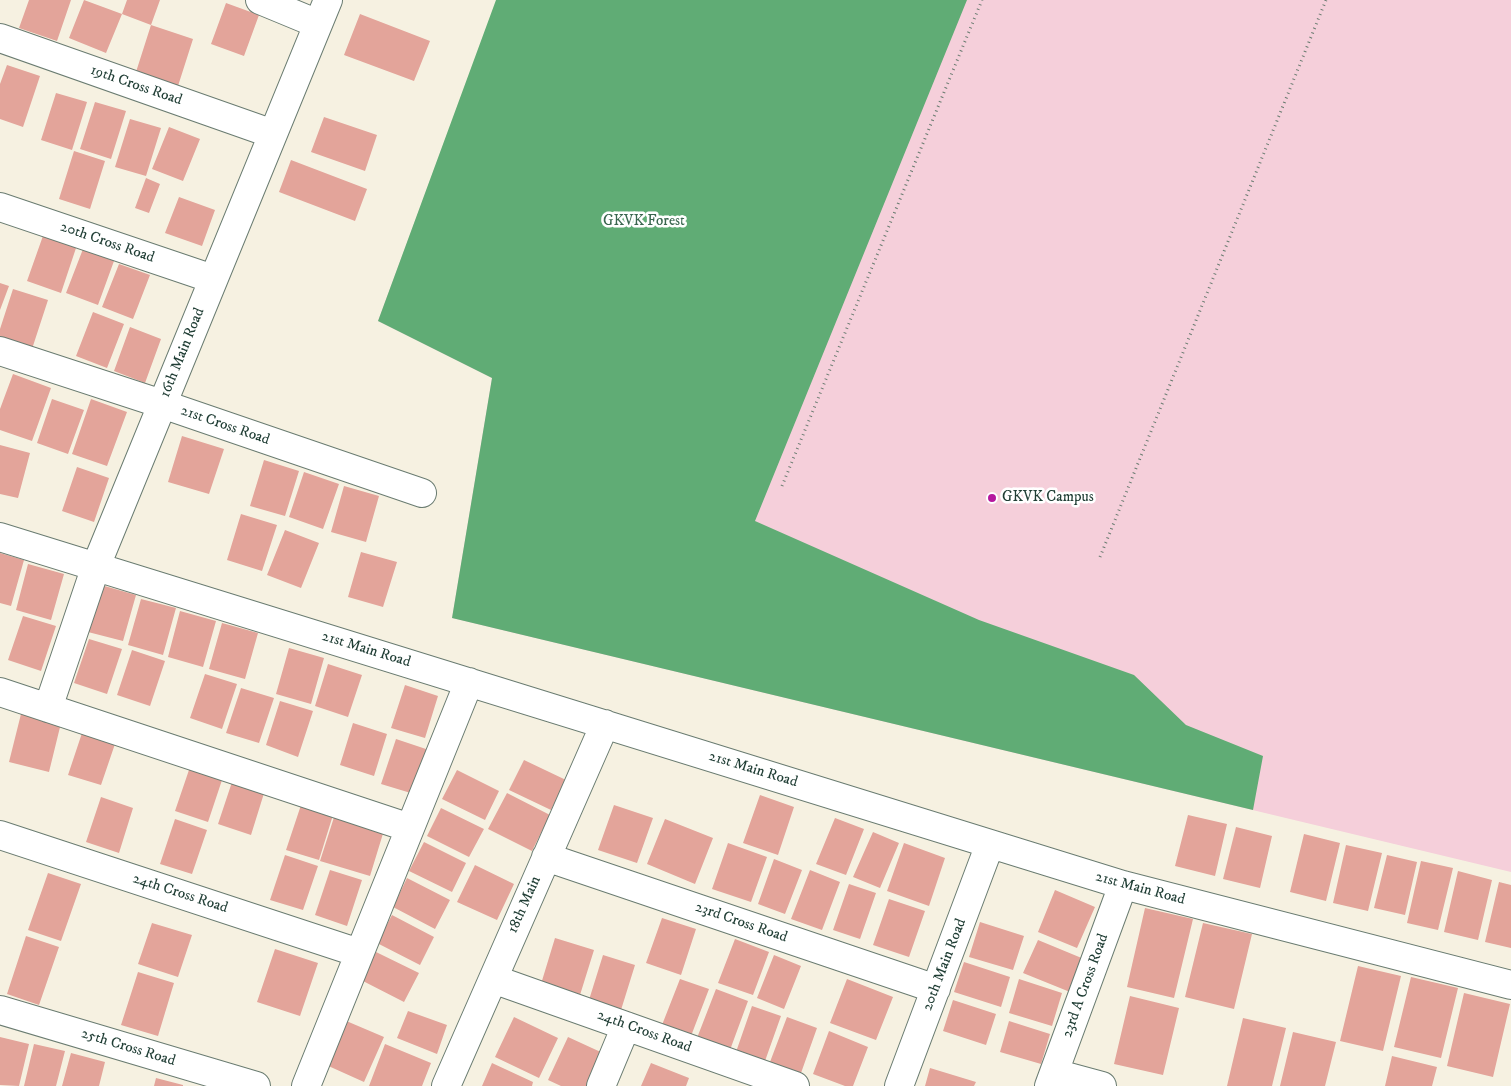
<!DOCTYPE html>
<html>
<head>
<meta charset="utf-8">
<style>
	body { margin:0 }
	canvas { display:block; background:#f6f1e1 }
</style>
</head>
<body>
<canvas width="1511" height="1086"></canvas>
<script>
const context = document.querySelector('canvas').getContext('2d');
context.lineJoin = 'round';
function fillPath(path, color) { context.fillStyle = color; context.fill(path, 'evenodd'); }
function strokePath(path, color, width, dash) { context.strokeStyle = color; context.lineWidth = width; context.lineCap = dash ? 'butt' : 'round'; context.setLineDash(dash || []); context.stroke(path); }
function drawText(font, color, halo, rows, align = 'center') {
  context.font = font + ' "IM FELL DW Pica",serif'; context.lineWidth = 5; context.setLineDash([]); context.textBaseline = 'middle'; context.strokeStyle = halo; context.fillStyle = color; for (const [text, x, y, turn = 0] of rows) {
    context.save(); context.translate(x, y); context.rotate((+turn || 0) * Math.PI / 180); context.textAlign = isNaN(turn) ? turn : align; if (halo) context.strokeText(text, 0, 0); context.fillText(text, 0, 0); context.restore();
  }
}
const built = new Path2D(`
	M497,0h1014v872l-1059,-254 40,-240 -114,-57z`);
const forest = new Path2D(`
	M496,0h471l-212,521 224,99 155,55 52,50 77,31 -10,54 -801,-192 40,-240 -114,-57z`);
const building = new Path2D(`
	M29,0h42l-14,41 -38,-13z
	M84,0l38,14 -16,39 -37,-15z
	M127,0h33l-9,25 -29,-11z
	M226,3l33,12 -15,41 -33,-12z
	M360,14l70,27 -16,40 -70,-26z
	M151,25l42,14 -15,47 -42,-14z
	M7,65l33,11 -17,51 -23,-8v-35z
	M56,93l31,9 -15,48 -31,-10z
	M95,102l31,9 -15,48 -31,-10z
	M324,117l53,18 -12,36 -54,-19z
	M130,119l31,9 -15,48 -31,-9z
	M169,127l31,12 -17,42 -31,-12z
	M74,151l31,10 -15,48 -31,-10z
	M291,160l76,29 -12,32 -76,-29z
	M146,178l14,6 -11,29 -14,-5z
	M179,197l36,13 -13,36 -37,-13z
	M44,233l33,12 -16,48 -34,-12z
	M83,249l31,12 -16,44 -32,-12z
	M119,264l31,11 -17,44 -31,-12z
	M0,283l9,3 -9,24z
	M13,289l35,11 -16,49 -32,-10v-10z
	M93,312l31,12 -17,44 -31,-12z
	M130,327l31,12 -16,44 -31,-12z
	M13,374l38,14 -19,53 -32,-11v-21z
	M52,399l32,11 -16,44 -31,-11z
	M91,399l36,13 -20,54 -35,-12z
	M182,436l42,13 -15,45 -41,-12z
	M0,445l30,8 -12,45 -18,-4z
	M264,460l35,11 -14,45 -35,-10z
	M77,467l32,11 -15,44 -32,-11z
	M304,472l35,12 -16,45 -34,-12z
	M344,486l35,10 -13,46 -35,-10z
	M241,514l36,11 -15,46 -35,-11z
	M285,530l34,13 -18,45 -34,-13z
	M361,552l36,10 -14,45 -35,-10z
	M0,553l24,7 -13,46 -11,-3z
	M28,564l36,10 -13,46 -35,-10z
	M101,585l35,10 -13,46 -35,-9z
	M141,599l35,9 -13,47 -35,-10z
	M180,611l36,10 -13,46 -35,-10z
	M23,616l33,10 -15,45 -33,-11z
	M222,623l36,10 -13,46 -36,-10z
	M89,639l33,10 -15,45 -33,-11z
	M289,648l35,10 -13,46 -35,-10z
	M132,650l33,11 -15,45 -33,-11z
	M328,664l34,11 -14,42 -33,-11z
	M205,674l32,10 -15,45 -32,-11z
	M405,685l33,11 -13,42 -34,-10z
	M241,688l33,10 -15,45 -33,-10z
	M280,701l33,10 -15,46 -32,-12z
	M21,714l40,9 -12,49 -40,-10z
	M353,723l34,11 -13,42 -34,-11z
	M83,730l33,11 -15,44 -33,-10z
	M396,739l33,11 -15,44 -33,-10z
	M524,760l42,20 -15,30 -42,-20z
	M190,767l33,10 -15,45 -33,-11z
	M457,770l42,21 -14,29 -43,-21z
	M233,779l32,11 -14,45 -33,-11z
	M507,793l43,22 -18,36 -44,-22z
	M760,795l34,12 -16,48 -35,-12z
	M101,797l32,11 -14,45 -33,-11z
	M301,805l32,10 -14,45 -33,-10z
	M614,805l39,13 -16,45 -39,-13z
	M441,808l43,21 -15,28 -42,-21z
	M336,811l49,16 -15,49 -50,-15z
	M1188,815l39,9 -12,52 -40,-10z
	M835,818l29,11 -18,46 -30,-11z
	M175,819l32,11 -15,44 -32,-10z
	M665,819l48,19 -18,46 -48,-20z
	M1236,827l36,9 -12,52 -37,-9z
	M873,832l26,11 -19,45 -27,-11z
	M1304,834l36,9 -14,58 -36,-9z
	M424,842l42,21 -14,29 -43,-21z
	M728,843l39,14 -16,45 -39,-13z
	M904,843l41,15 -16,48 -42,-15z
	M1346,845l36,8 -14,58 -35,-8z
	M285,855l33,11 -15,44 -33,-10z
	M1387,855l30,7 -12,53 -31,-7z
	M774,859l28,11 -17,44 -27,-10z
	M1421,861l32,7 -15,62 -31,-7z
	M475,865l39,19 -17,36 -40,-18z
	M330,870l32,10 -15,46 -32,-11z
	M810,870l30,12 -18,48 -31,-11z
	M1458,871l34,9 -14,60 -34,-8z
	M48,873l33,11 -20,57 -33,-11z
	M407,878l43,22 -15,29 -42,-22z
	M1499,882l12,3v63l-26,-6z
	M849,884l27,9 -16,46 -27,-9z
	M1055,890l40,17 -18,41 -39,-16z
	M889,899l36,12 -16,46 -36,-12z
	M1145,908l48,11 -19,79 -47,-11z
	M392,915l42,22 -14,28 -43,-22z
	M662,918l34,11 -15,46 -35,-12z
	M980,922l44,14 -11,34 -44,-13z
	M152,923l40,12 -14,42 -40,-13z
	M1203,923l49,11 -18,75 -49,-12z
	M26,936l33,11 -20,58 -32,-11z
	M555,938l39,12 -14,45 -39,-11z
	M735,939l34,13 -16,43 -35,-12z
	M1038,940l46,19 -14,33 -47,-19z
	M275,949l43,14 -18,53 -43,-14z
	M376,952l43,21 -15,29 -43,-22z
	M603,955l32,10 -14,45 -32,-10z
	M774,955l27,11 -17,43 -27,-11z
	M964,962l46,15 -9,30 -47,-15z
	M1358,966l43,10 -18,75 -43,-10z
	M138,972l36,11 -16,53 -37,-11z
	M1411,977l47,11 -17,70 -47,-11z
	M680,979l29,10 -18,47 -29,-11z
	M847,979l46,18 -17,43 -46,-17z
	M1019,979l43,14 -10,33 -43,-13z
	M716,989l32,12 -18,49 -33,-12z
	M1464,993l46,11 -17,73 -46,-11z
	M1130,996l49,12 -16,67 -49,-11z
	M953,1000l43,14 -10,31 -43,-14z
	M752,1006l29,10 -16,45 -29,-9z
	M408,1011l39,14 -10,29 -40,-16z
	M514,1017l44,21 -19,40 -44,-21z
	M787,1017l30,11 -16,45 -31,-11z
	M1243,1018l43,10 -14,58h-45z
	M344,1020l40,17 -20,45 -40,-18z
	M1009,1021l41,13 -9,30 -41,-12z
	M829,1031l39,16 -15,39h-8l-32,-12z
	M1293,1032l43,10 -11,44h-45z
	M0,1037l29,7 -10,42 -19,-1z
	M568,1037l37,17 -14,32h-30l-13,-6z
	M34,1044l31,7 -9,35h-32z
	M385,1044l46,19 -9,23h-53z
	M71,1053l34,9 -6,24h-37z
	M1392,1056l45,11 -5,19h-47z
	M492,1063l41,19 -1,4h-50z
	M651,1063l38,15 -3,8h-45z
	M930,1068l46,14 -2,4h-49z
	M156,1078l27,7v1h-29z`);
const path = new Path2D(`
	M782,486l200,-486
	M1100,557l226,-557`);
const minor = new Path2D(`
	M260,0l58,24
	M0,38l273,96
	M0,207l213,72
	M0,351l162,53 260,89
	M0,537l1123,348 388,100
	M0,692l410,136
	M48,708l48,-142 232,-566
	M0,835l359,118
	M546,857l390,132
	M493,979l302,107
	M0,1010l256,76
	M1054,1073l48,13
	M306,1086l163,-404
	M446,1086l159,-362
	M601,1086l25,-60
	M899,1086l91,-242
	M1049,1086l74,-201`);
const markers = [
	[992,498,5,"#b5179e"]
];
const streetNames = [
	["19th Cross Road",136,86,19],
	["20th Cross Road",107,243,19],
	["16th Main Road",183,353,-68],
	["21st Cross Road",225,426,19],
	["21st Main Road",366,650,17],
	["21st Main Road",753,770,17],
	["21st Main Road",1140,889,15],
	["24th Cross Road",180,894,18],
	["18th Main",525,905,-66],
	["23rd Cross Road",741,923,19],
	["20th Main Road",945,965,-69],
	["23rd A Cross Road",1086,986,-70],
	["24th Cross Road",644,1032,20],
	["25th Cross Road",128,1048,17]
];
const parkNames = [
	["GKVK Forest",644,222]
];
const poiNames = [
	["GKVK Campus",1002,498]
];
fillPath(built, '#f5cfda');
fillPath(forest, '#60ac75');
fillPath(building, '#e3a49a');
strokePath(minor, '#6a7c71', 30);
strokePath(path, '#6a7c71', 3, [1, 4]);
strokePath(minor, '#fff', 28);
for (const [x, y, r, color] of markers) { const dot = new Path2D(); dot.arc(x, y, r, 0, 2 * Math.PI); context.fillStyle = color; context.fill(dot); strokePath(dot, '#fff', 2); }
drawText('15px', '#1f3d34', '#fff', streetNames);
drawText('15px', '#39664e', '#fff', parkNames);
drawText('15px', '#1f3d34', '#fff', poiNames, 'left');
</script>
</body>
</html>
